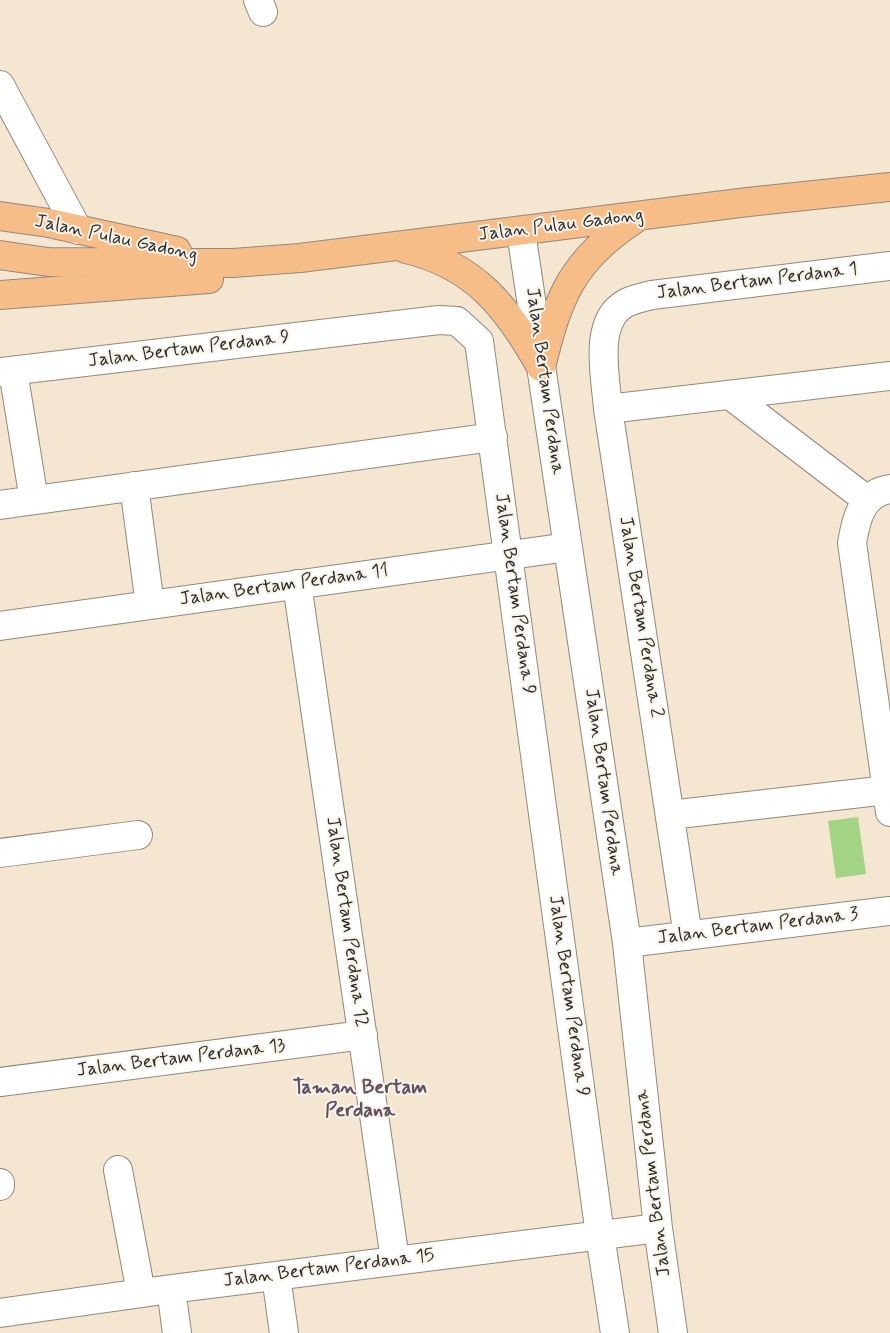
<!DOCTYPE html>
<html>
<head>
<meta charset="utf-8">
<style>
	body { margin:0 }
	canvas { display:block; background:#f4e6d0 }
</style>
</head>
<body>
<canvas width="890" height="1333"></canvas>
<script>
const context = document.querySelector('canvas').getContext('2d');
context.lineJoin = 'round';
function fillPath(path, color) { context.fillStyle = color; context.fill(path, 'evenodd'); }
function strokePath(path, color, width, dash) { context.strokeStyle = color; context.lineWidth = width; context.lineCap = dash ? 'butt' : 'round'; context.setLineDash(dash || []); context.stroke(path); }
function drawText(font, color, halo, rows, align = 'center') {
  context.font = font + ' Mynerve,sans-serif'; context.lineWidth = 4; context.setLineDash([]); context.textBaseline = 'middle'; context.strokeStyle = halo; context.fillStyle = color; for (const [text, x, y, turn = 0] of rows) {
    context.save(); context.translate(x, y); context.rotate((+turn || 0) * Math.PI / 180); context.textAlign = isNaN(turn) ? turn : align; if (halo) context.strokeText(text, 0, 0); context.fillText(text, 0, 0); context.restore();
  }
}
const green = new Path2D(`
	M858,817l8,57 -30,4 -8,-57z`);
const minor = new Path2D(`
	M258,0l5,12
	M0,85l78,145
	M521,232l106,711 31,285 15,105
	M13,371l21,129
	M0,372l439,-52 18,1 22,20 121,894 15,98
	M730,395l137,105
	M608,409l282,-33
	M134,486l16,119
	M890,489c-29,4 -34,31 -38,54l38,269
	M0,505l493,-68
	M297,584l98,676
	M0,626l568,-79
	M670,815l217,-25
	M0,853l138,-18
	M688,936l-80,-527c-2,-30 -16,-88 18,-106 8,-4 17,-6 26,-8l238,-29
	M627,943l263,-32
	M0,1082l363,-47
	M118,1170l23,123
	M0,1183v3
	M276,1276l8,57
	M171,1289l6,44
	M0,1313l171,-24 487,-61`);
const major = new Path2D(`
	M0,216l49,7 128,28
	M406,249c69,16 102,59 135,118
	M0,255l48,7 185,1 67,-5 448,-56 142,-15
	M0,295l209,-16
	M541,367c17,-70 31,-107 94,-148`);
const streetNames = [
	["Jalan Pulau Gadong",561,226,-7],
	["Jalan Pulau Gadong",116,239,12],
	["Jalan Bertam Perdana 1",757,282,-7],
	["Jalan Bertam Perdana 9",189,350,-7],
	["Jalan Bertam Perdana",544,381,82],
	["Jalan Bertam Perdana 11",284,586,-8],
	["Jalan Bertam Perdana 9",514,594,82],
	["Jalan Bertam Perdana 2",640,617,81],
	["Jalan Bertam Perdana",603,782,82],
	["Jalan Bertam Perdana 12",346,922,82],
	["Jalan Bertam Perdana 3",758,927,-7],
	["Jalan Bertam Perdana 9",568,996,82],
	["Jalan Bertam Perdana 13",181,1059,-7],
	["Jalan Bertam Perdana",654,1183,-97],
	["Jalan Bertam Perdana 15",329,1269,-7]
];
const neighbourhoodNames = [
	["Taman Bertam",360,1089],
	["Perdana",360,1112]
];
fillPath(green, '#a2d484');
strokePath(minor, '#90887e', 30);
strokePath(major, '#90887e', 30);
strokePath(minor, '#fff', 28);
strokePath(major, '#f7bd88', 28);
drawText('19px', '#2b2b2b', '#f7f3e8', streetNames);
drawText('bold 20px', '#605162', '#f7f3e8', neighbourhoodNames);
</script>
</body>
</html>
